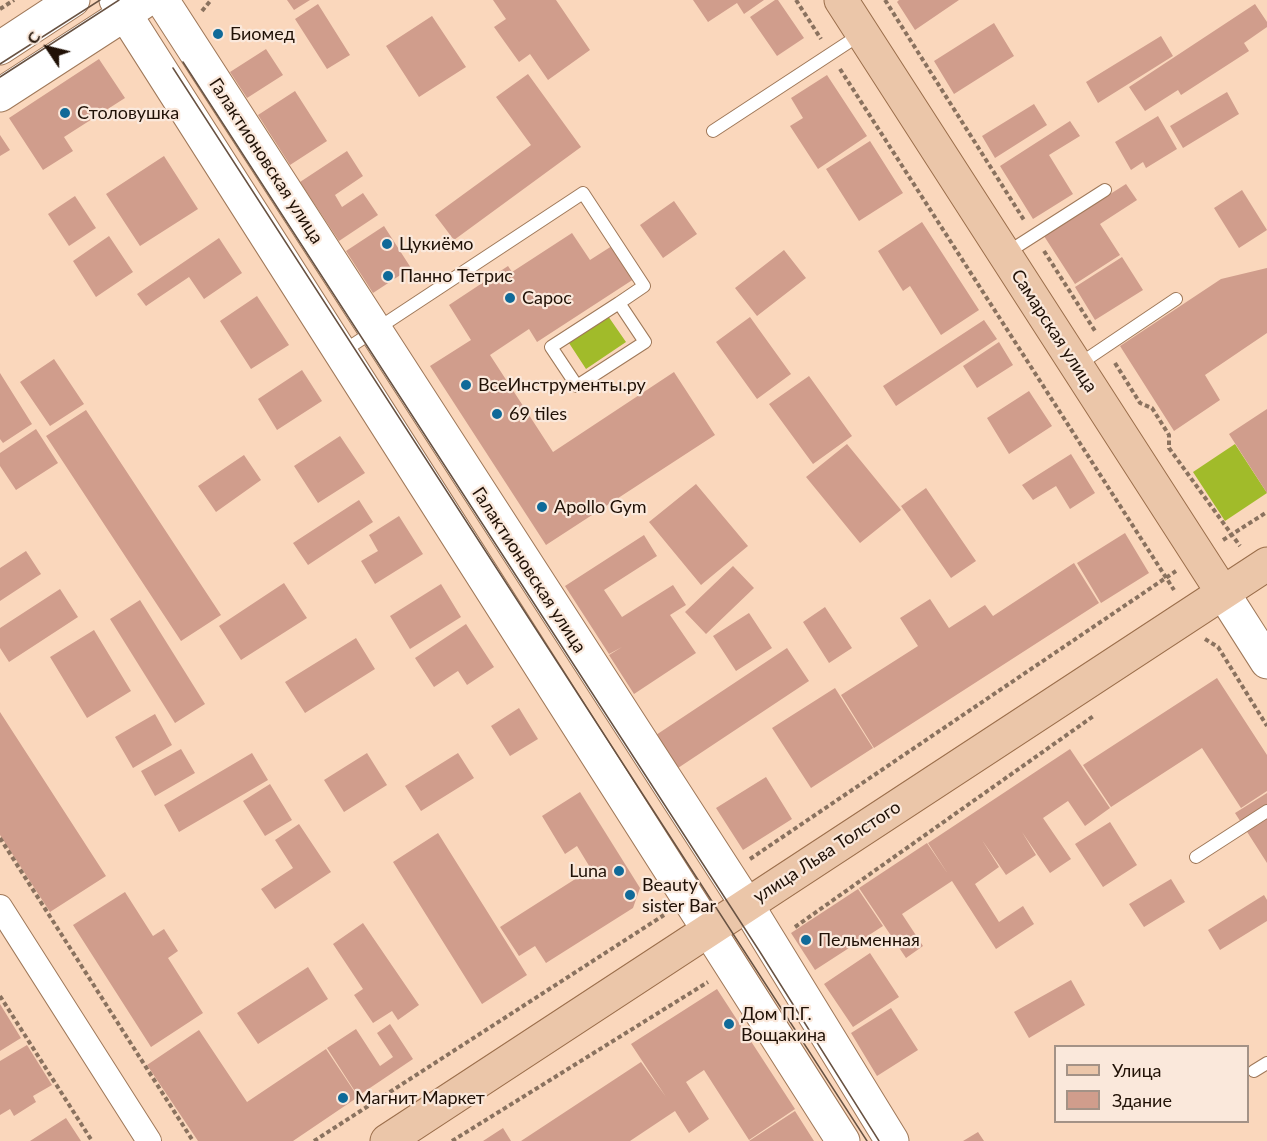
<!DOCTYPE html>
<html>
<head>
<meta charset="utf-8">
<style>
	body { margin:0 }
	#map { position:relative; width:1267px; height:1141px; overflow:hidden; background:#fad7bc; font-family:Lato,sans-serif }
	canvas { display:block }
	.legend { position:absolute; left:1054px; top:1045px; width:195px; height:78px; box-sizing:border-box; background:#fae8db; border:2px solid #a39286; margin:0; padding:8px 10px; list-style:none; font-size:18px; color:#201106 }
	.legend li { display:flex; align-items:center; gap:12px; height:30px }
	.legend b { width:30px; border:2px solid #a39286 }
	.north { position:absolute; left:18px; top:18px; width:60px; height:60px; -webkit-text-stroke:4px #fae8db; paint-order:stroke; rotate:305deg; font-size:16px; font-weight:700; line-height:24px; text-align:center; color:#201106 }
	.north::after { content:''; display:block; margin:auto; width:21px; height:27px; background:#201106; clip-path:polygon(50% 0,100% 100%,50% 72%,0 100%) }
</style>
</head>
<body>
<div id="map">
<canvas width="1267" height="1141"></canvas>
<ul class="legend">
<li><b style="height:8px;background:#ebc6a9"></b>Улица</li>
<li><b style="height:16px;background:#d09d8c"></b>Здание</li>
</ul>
<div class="north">С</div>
</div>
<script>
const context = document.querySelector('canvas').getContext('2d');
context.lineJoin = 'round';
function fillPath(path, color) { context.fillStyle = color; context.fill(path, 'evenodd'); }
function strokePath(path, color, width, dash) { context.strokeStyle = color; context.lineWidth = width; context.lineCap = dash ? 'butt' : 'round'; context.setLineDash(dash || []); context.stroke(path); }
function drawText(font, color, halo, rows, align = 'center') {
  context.font = font + ' Lato,sans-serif'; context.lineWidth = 4.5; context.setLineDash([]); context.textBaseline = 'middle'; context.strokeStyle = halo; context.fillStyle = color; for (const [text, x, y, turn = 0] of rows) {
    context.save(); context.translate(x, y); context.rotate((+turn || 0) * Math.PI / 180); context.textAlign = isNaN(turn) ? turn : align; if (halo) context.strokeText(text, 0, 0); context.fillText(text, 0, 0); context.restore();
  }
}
const green = new Path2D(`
	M608,316l18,26 -40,27 -17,-26z
	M1235,444l32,49 -42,28 -32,-49z`);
const building = new Path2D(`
	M287,0h23l-16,10z
	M493,0h63l34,50 -42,30 -18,-26 -11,8 -25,-35 12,-8z
	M693,0h71l-20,14 -7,-11 -29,19z
	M775,0h3l26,38 -27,18 -27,-39z
	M899,0h60l-44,30 -18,-28z
	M318,4l32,51 -23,14 -32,-50z
	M1255,4l12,18v5l-23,16 5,8 -68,44 -3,-5 -33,21 -16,-24z
	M432,16l34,51 -47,30 -33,-51z
	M994,23l20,33 -60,38 -20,-33z
	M1161,36l12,20 -75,47 -12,-21z
	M266,49l17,26 -36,23 -17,-26z
	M99,59l26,39 -61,39 9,14 -30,19 -34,-52z
	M528,74l53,73 -127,93 -19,-25 96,-70 -35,-48z
	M827,75l40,61 -49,33 -28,-43 13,-8 -12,-20z
	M295,91l32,50 -37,24 -32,-50z
	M1227,92l12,22 -56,34 -13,-22z
	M1034,104l13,21 -52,33 -13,-22z
	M1158,116l19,33 -31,19 -3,-6 -12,8 -16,-28z
	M1070,121l10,15 -31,19 24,39 -40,25 -33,-53z
	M0,135l10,15 -10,6z
	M870,141l33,52 -44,28 -33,-52z
	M347,151l16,25 -28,19 7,12 21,-14 15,22 -39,26 -39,-59z
	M164,156l34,53 -58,37 -34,-52z
	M1126,184l11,16 -37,24 20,31 -45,29 -31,-48z
	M1242,190l25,40 -28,18 -25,-40z
	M75,196l21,32 -27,18 -21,-32z
	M674,201l23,33 -34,24 -23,-33z
	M922,222l57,88 -38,25 -31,-49 -7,5 -25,-40z
	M384,226l27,42 -38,25 -27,-42z
	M572,233l18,27 25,-16 22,33 -100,65 -8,-13 -39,26 63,97 121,-80 41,63 -169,110 -116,-179 41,-26 -22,-35 59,-39 4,6z
	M109,236l24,36 -37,25 -23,-36z
	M219,238l23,35 -38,26 -15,-22 -43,29 -9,-12z
	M784,250l22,28 -49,38 -22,-28z
	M1122,257l21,33 -48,30 -20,-33z
	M1267,268v65l-62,42 15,25 -46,31 -54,-85 101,-67z
	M257,296l32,49 -38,24 -31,-48z
	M750,317l41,57 -34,25 -41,-57z
	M984,320l13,19 -101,67 -13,-20z
	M999,342l14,23 -36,23 -14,-22z
	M54,359l30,45 -34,22 -30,-44z
	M302,370l20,31 -45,29 -19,-31z
	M0,373l32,51 -29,19 -3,-4z
	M809,376l43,60 -39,28 -44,-60z
	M1029,391l23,35 -43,28 -22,-36z
	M1267,409v84l-38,-59z
	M86,410l135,205 -40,26 -135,-205z
	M36,429l22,34 -42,27 -16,-24v-13z
	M340,436l25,37 -47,30 -24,-37z
	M847,444l54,66 -41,33 -54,-66z
	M1071,454l24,39 -25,16 -14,-23 -23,14 -11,-15z
	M244,455l17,25 -45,32 -18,-26z
	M696,484l52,62 -47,39 -52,-63z
	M926,488l50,73 -25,17 -50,-72z
	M359,500l14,22 -65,43 -15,-22z
	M399,516l24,38 -48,30 -14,-23 17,-10 -9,-16z
	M1125,533l24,40 -48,30 -24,-40z
	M644,535l13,21 -53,34 18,27 51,-32 13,20 -16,10 26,38 -62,41 -25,-39 13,-8 -13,7 -44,-68z
	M26,551l15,23 -41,27v-33z
	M1074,563l25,40 -225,145 -33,-53 77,-49 -18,-28 30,-19 19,29 36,-23 8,11z
	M733,566l21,22 -48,46 -21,-22z
	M284,583l23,35 -66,42 -22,-34z
	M441,584l20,33 -51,32 -20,-33z
	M60,589l18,28 -69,45 -9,-14v-20z
	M140,600l65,104 -30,19 -65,-104z
	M825,607l27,41 -23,15 -26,-41z
	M749,613l23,35 -36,23 -23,-35z
	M466,624l28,43 -27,18 -9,-14 -24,16 -19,-29z
	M94,630l37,61 -44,27 -37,-61z
	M356,638l19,31 -70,44 -20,-31z
	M787,648l22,33 -131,87 -22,-33z
	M1217,678l50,77v36l-26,17 -39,-60 -91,59 -28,-42z
	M835,688l38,60 -62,40 -39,-60z
	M519,708l19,31 -28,17 -19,-30z
	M0,712l106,164 -56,36 -50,-77z
	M155,714l17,31 -39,23 -18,-31z
	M181,749l14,24 -40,23 -14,-25z
	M1070,749l40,59 -25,18 -17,-25 -25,17 28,41 -21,14 -28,-41 14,23 -30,20 -24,-35 17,27 -24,17 24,38 24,-16 11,18 -38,25 -44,-68 -50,33 21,32 -17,12 -47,-70 68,-45 21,31 -20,-31z
	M252,753l16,27 -89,52 -15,-27z
	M367,753l20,32 -43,27 -20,-32z
	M458,753l16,25 -53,33 -16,-25z
	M766,777l26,42 -49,31 -27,-42z
	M270,784l22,36 -27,16 -22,-35z
	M580,792l60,96 -7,20 -87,55 -11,-17 -16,10 -19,-29 91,-58 -14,-23 -12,8 -23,-38z
	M1267,793v70l-32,-50z
	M1110,822l27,43 -34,22 -28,-43z
	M299,824l32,48 -56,37 -14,-20 32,-21 -18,-28z
	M438,833l89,142 -45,29 -89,-142z
	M1171,879l14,23 -41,25 -15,-23z
	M858,889l25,37 -68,44 -24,-37z
	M125,892l28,44 11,-7 14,22 -10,7 35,55 -52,34 -78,-122z
	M1264,895l3,5v21l-47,29 -12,-20z
	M363,923l56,82 -21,15 -6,-9 -19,12 -19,-28 9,-6 -30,-45z
	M870,953l29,44 -46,30 -29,-43z
	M308,967l20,32 -70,45 -21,-31z
	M1071,980l14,25 -56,33 -15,-26z
	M717,989l78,120 -46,31 -45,-70 -18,12 23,37 -20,14 -14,-22 -45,30h-109l120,-79 25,35 -35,-53z
	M0,1004l21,34 -21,13z
	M891,1008l27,42 -41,26 -26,-43z
	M390,1024l23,35 -55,37 -31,-48 29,-19 24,37 13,-9 -16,-24z
	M199,1030l48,72 79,-53 32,48 -65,44h-95l-51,-76z
	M27,1045l25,40 -19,11 3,6 -22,14 -4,-7 -10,6v-54z
	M795,1111l19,30h-65z
	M66,1118l15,23h-51z
	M503,1128l8,13h-28z
	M978,1132l6,9h-21z`);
const path = new Path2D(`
	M796,0l25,39
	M885,0l139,220
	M0,9l14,-9
	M202,11l9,-11
	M840,69l334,521
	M1044,251l51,80
	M1115,363l25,40 12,5 17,27v13l71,98
	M1223,540l44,-28
	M1205,639l13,8 49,79
	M0,838l193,303
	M750,859l426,-288
	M795,927l300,-212
	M0,996l92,145
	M314,1141l350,-226
	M452,1141l256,-159`);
const lane = new Path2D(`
	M713,131l148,-97
	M1005,254l100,-64
	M619,303l26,39 -68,44 -26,-39z
	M342,352l241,-159 61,93 -25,17
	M1078,365l98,-66
	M1196,857l71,-46
	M1254,1071l13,-8`);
const street = new Path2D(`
	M0,907l149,234`);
const secondary = new Path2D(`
	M116,0l727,1141
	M162,0l585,905 145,236
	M0,48l73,-48
	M0,95l142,-92
	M1223,593l44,69`);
const primary = new Path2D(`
	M841,0l382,593
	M387,1141l880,-577`);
const tram = new Path2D(`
	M183,62l577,890 119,189
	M0,64l100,-64
	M173,68l694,1073
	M0,77l119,-77`);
const markers = [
	[218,34,6,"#0f6a99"],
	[65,113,6,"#0f6a99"],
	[387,244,6,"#0f6a99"],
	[388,276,6,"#0f6a99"],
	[510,298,6,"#0f6a99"],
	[466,385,6,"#0f6a99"],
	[497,414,6,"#0f6a99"],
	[542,507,6,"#0f6a99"],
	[619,871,6,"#0f6a99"],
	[630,895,6,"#0f6a99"],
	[806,940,6,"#0f6a99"],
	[729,1024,6,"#0f6a99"],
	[343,1098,6,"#0f6a99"]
];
const poiNames = [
	["Биомед",230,34],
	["Столовушка",77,113],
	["Цукиёмо",399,244],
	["Панно Тетрис",400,276],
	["Сарос",522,298],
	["ВсеИнструменты.ру",478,385],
	["69 tiles",509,414],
	["Apollo Gym",554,507],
	["Luna",607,871,"right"],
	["Beauty",642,885],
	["sister Bar",642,906],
	["Пельменная",818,940],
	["Дом П.Г.",741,1014],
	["Вощакина",741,1035],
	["Магнит Маркет",355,1098]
];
const streetNames = [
	["Галактионовская улица",266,161,57],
	["Самарская улица",1054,331,57],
	["Галактионовская улица",529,570,57],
	["улица Льва Толстого",827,852,-33]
];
fillPath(green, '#a1bb2a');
fillPath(building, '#d09d8c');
strokePath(lane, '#9f7859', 14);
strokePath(street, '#9f7859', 26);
strokePath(secondary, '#9f7859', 35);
strokePath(primary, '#9b6e4b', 35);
strokePath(path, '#8a725f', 4, [4.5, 3]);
strokePath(lane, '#fff', 12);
strokePath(street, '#fff', 24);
strokePath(secondary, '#fff', 33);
strokePath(primary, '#ebc6a9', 33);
strokePath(tram, '#685242', 1.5);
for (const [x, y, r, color] of markers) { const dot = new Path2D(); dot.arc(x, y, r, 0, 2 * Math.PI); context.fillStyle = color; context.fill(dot); strokePath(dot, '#fae8db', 2); }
drawText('18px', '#201106', '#fae8db', poiNames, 'left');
drawText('18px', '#201106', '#fae8db', streetNames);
</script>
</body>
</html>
